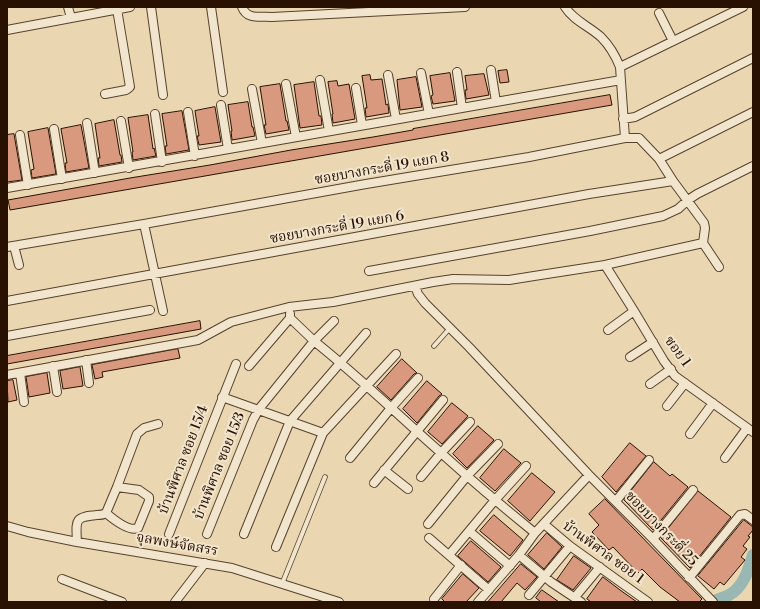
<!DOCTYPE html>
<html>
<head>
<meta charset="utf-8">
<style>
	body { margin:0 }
	#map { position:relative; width:760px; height:609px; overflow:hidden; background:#ead7b2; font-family:"Libre Bodoni",serif }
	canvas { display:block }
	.frame { position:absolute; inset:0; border:8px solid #281100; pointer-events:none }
</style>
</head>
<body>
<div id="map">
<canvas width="760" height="609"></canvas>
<div class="frame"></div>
</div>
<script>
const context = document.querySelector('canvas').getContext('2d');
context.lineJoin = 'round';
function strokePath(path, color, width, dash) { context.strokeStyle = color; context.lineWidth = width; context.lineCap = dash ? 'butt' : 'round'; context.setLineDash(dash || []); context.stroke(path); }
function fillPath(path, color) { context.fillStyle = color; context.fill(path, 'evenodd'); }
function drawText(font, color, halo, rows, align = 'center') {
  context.font = font + ' "Libre Bodoni","Noto Serif Thai",serif'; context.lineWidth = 4; context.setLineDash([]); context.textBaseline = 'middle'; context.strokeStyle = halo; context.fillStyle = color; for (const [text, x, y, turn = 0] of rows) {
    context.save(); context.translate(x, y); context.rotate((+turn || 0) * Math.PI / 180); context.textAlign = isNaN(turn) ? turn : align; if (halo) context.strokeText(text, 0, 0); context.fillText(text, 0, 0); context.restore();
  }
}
const river = new Path2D(`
	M712,602c6,-3 12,-4 17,-7 14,-7 20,-26 24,-40`);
const building = new Path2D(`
	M507,70l2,12 -9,1 -2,-12z
	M450,73l5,28 -22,3 -2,-8 2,-1 -3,-19z
	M484,74l5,21 -23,4 -1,-9h2l-2,-14z
	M370,75l1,5 11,-1 4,26 2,-1 1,9 -23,4 -1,-9h2l-5,-32z
	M416,77l6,30 -22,3 -3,-30z
	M337,81l1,5 11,-2 6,35 -22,4 -1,-9h1l-5,-32z
	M314,82l5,34h2l1,9 -22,3 -6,-43z
	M280,84l6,37h1l2,9 -23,4 -2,-9h2l-6,-38z
	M610,95l2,10 -602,105 -2,-10 122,-22 80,-13 81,-15 82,-13 40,-7v-1z
	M248,102l4,25h1l2,9 -23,4 -1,-9h1l-4,-26z
	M215,107l6,35 -22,3 -2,-9h2l-4,-25z
	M182,111l7,39 -23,4 -1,-8h2l-5,-32z
	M148,115l5,34 1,-1 2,8 -23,4 -1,-8h1l-5,-34z
	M114,120l6,35h1l1,7 -23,4 -1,-8h2l-5,-34z
	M81,125l8,43 -23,4 -1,-9h2l-6,-34z
	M48,128l8,46 -24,4 -1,-8 3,-1 -6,-37z
	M14,134l8,46 -15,2v-47z
	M200,321l1,8 -194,35v-8z
	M178,349l2,9 -78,14 1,5 -8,2 -3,-14z
	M402,359l15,14 -3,1 -23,26 -14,-13z
	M80,367l3,19 -20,3 -3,-18z
	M47,373l3,20 -21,4 -3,-20z
	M13,380l4,20 -9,2 -1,-21z
	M427,381l15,13 -3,2 -22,27 -14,-14z
	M452,403l16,13 -26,28 -14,-12z
	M478,426l16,14 -27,28 -14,-14z
	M630,443l16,13 -30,36 -14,-15z
	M504,449l17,14 -26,28 -15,-13z
	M654,462l16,14 2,-2 16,13 -35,43 -29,-30z
	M532,473l23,19 -25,29 -22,-20z
	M698,491l33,26 -41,51 -29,-30z
	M605,499l97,100 -3,3h-19l-20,-15 -18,-18 -4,4 -25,-26 -4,3 -17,-18 7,-7 -10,-11z
	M494,515l29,25 -13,16 -30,-25z
	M744,520l9,7v3l-5,6 2,1 -7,9 4,3 -6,8 4,3 -21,25 -4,-3 -6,7 -16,-13z
	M547,533l15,14 -18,22 -16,-14z
	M471,541l30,26 -13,15 -30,-26z
	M574,556l17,12 -18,22 -16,-10z
	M521,564l16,13 -12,13 -8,-7 -16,19h-13z
	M463,574l16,14 -13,14h-21l-3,-3z
	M603,577l17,13 17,12h-46l-4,-3z
	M542,590l17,12h-18l-5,-4z`);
const service = new Path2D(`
	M434,346l16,-18
	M282,584l43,-107`);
const minor = new Path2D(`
	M68,7l3,11
	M151,7l12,88
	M211,7l12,85
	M242,7c5,13 18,9 30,10l193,-10
	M565,7c9,14 24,19 36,30 8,8 15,20 19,30l5,71h14l20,21 14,22 31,42 1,5 -2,15 16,24
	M659,13l14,28
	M7,30l123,-23
	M620,67l123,-60
	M491,70l5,32
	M457,72l5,36
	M421,73l8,41
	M388,75l8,44
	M320,80l9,51
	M286,84l10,53
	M356,88l6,37
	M252,89l10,54
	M105,94l21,-4 4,-3 -13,-78
	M221,105l7,44
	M188,112l7,44
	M155,114l7,48
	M623,119l12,-2 118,-59
	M121,121l8,47
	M87,123l8,50
	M54,129l8,50
	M20,135l8,50
	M659,159l94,-47
	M7,188l614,-108
	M144,224l19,87
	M14,246l5,19
	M7,247l137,-23 222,-40 163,-27 96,-19
	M605,265l29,46 30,50 11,15 78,56
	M369,271l221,-40 73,-15 15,-7 10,-9 9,-6 56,-28
	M415,286l3,8 7,9 44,44 120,128 64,64 60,63
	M7,301l582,-107 84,-13
	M290,314v4l21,20
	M608,330l26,-19
	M7,336l143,-26
	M314,341c44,35 84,74 126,111 31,28 63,55 95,81
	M630,357l23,-15
	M86,360l3,23
	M53,366l4,26
	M249,366l41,-48
	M20,373l4,29
	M7,375l191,-35 33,-18 58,-15 44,-5 100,-20 20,-3 56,1 25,-4 71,-11 98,-22
	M650,384l21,-15
	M222,397l101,36
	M667,406l18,-23
	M690,434l23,-31
	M350,458l41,-50 27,-30
	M725,458l22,-30
	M384,470l24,19
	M421,477l20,-24 29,-31
	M374,483l69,-83
	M616,501l33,-41
	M106,513c7,6 23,19 32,15l11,-27v-4l-10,-7 -22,-3
	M428,524l39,-48 31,-32
	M544,524l26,22 78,56
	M7,526l21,6 49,10 155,26 107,34
	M469,531l41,35
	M169,534l67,-170
	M207,534l46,-114 6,-11 55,-68 20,-20
	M244,534l46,-113 76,-88
	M429,538l60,52
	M653,539l40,-49
	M77,542c-1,-22 -3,-25 20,-27 4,0 6,0 9,-2l11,-26 20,-53 7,-6 14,-4
	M276,547l47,-114 73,-79
	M449,555l46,-55 31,-34
	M519,555l32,27 30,20
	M689,578l51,-63 5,-1 8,6
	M62,579l60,23
	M529,595l41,-49
	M575,597l25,-30
	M434,599l27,-34
	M175,602l30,-39
	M478,602l41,-47 16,-22 54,-58`);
const streetNames = [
	["ซอยบางกระดี่ 19 แยก 8",382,169,-10],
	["ซอยบางกระดี่ 19 แยก 6",337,228,-10],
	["ซอย 1",677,352,54],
	["บ้านพิศาล ซอย 15/4",184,460,-69],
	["บ้านพิศาล ซอย 15/3",220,466,-68],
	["ซอยบางกระดี่ 25",661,529,46],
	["จุลพงษ์จัดสรร",177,545,10],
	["บ้านพิศาล ซอย 1",603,553,36]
];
strokePath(river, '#99b8b3', 12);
fillPath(building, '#d9997e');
strokePath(building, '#281100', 1);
strokePath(service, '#58422c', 5.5);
strokePath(minor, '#58422c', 10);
strokePath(service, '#f1e5cd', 4);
strokePath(minor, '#f1e5cd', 8);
drawText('14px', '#281100', '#f1e5cd', streetNames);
</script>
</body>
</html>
